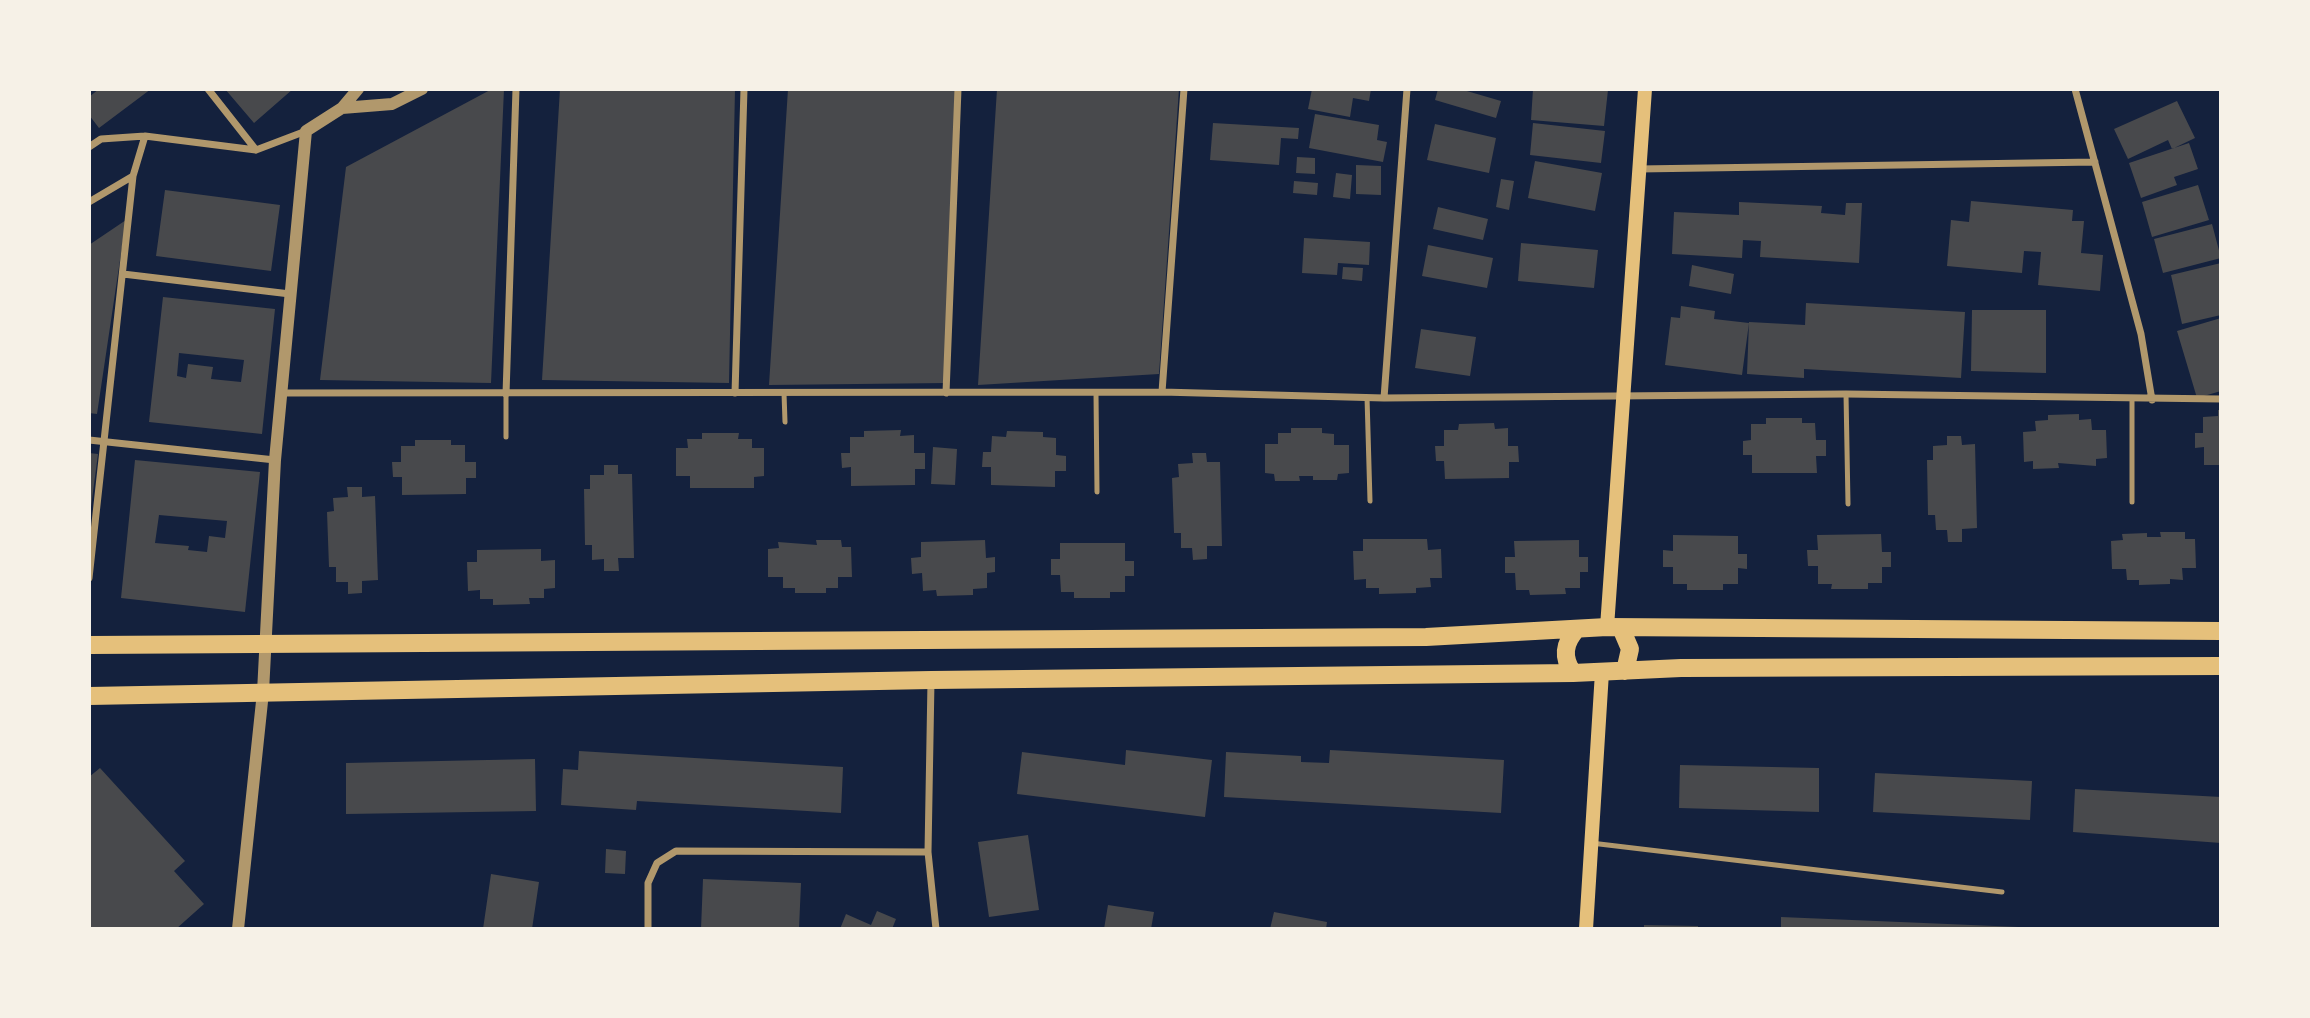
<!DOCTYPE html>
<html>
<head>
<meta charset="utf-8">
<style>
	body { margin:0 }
	#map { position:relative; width:2310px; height:1018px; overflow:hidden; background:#14213d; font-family:"Archivo Narrow",sans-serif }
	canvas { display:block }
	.frame { position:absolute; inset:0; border:91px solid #f6f1e7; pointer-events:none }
</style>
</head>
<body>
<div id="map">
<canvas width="2310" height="1018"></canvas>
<div class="frame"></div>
</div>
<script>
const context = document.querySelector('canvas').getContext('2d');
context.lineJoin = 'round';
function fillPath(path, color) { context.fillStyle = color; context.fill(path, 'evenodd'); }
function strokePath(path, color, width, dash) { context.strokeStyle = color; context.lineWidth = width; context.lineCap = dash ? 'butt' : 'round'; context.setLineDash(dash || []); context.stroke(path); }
const building = new Path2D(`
	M99,89h52l-52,39 -10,-13v-18z
	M225,89h68l-39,34z
	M492,89h12l-13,294 -171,-3 26,-213z
	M560,89h175l-6,294 -187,-3z
	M788,89h169l-10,294 -178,2z
	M997,89h182l-20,285 -181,11z
	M1312,89h59l-2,12 -16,-3 -3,19 -42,-8z
	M1438,89h22l41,12 -5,17 -61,-18z
	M1533,89l75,1 -4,36 -73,-6z
	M2177,101l18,37 -23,11 -4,-9 -40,19 -14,-30z
	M1315,114l64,11 -2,15 10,2 -4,20 -74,-14z
	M1213,123l86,5 -1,11 -17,-1 -2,27 -69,-5z
	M1533,123l72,8 -4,32 -71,-8z
	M1435,124l61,14 -7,35 -62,-13z
	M2189,143l9,26 -24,8 3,8 -36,13 -12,-35z
	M1297,157l18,1v16l-19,-1z
	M1535,161l67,12 -7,38 -67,-13z
	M1356,165l25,1v29l-25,-1z
	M1336,173l16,2 -2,24 -17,-2z
	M1501,179l13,2 -5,29 -13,-3z
	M1294,181l24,2 -1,12 -24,-2z
	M2198,185l11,35 -57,17 -10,-35z
	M165,190l115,15 -9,66 -115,-15z
	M1971,201l102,9 -1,11h12l-3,32 22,2 -3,36 -62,-6 3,-33 -17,-1 -2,22 -75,-7 4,-46 18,2z
	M1739,202l83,4 -1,7 24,2 1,-12h16l-3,60 -99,-6 1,-16 -18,-1 -1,18 -70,-4 2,-42 65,3z
	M1438,207l50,12 -5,21 -50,-11z
	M126,220l-29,194 -8,-1v-168z
	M2212,224l9,34 -58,15 -9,-34z
	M1304,238l66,4 -1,23 -31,-2 -1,12 -35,-2z
	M1521,243l77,7 -4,38 -76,-7z
	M1428,245l65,13 -6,30 -65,-12z
	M2221,263v52l-39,9 -11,-49z
	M1692,265l42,9 -3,20 -42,-8z
	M1343,267l20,1 -1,13 -20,-2z
	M163,297l112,12 -13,125 -113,-12zM179,353l65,7 -3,22 -30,-3 2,-12 -25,-3 -2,14 -9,-2z
	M1806,303l159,9 -4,66 -157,-9v9l-57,-4 2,-52 56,3z
	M1681,306l34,5 -1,8 35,4 -7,52 -77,-10 6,-48 9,1z
	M1972,310h74v63l-75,-2z
	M2221,318v73l-24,7 -20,-67z
	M1421,329l55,8 -6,39 -55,-8z
	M2218,410h3v55h-17v-18l-9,1v-15h8v-16l15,-1z
	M2079,414v6l12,-1 1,11h14l1,28 -11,1v7l-38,-3 1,5 -26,1v-8l-9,1 -1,-30 13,-1 -1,-10 13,-1v-5z
	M1766,418h36v5h13l1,17h10v16h-10l1,17h-65v-18h-9v-14l8,-1v-16h15z
	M1494,423l1,6 13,-1v18h10l1,16h-10v16l-64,1 -1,-18h-8l-1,-15h9v-16h14l1,-6z
	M1291,428h31v5l12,1v11h15v28l-11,1 -1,6h-24v-4h-14l1,5h-25l-1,-7 -9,-1v-29h13v-11h13z
	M901,430l-1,6 14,-1v18h11v16h-10v16l-64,1v-19l-9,1 -1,-15h9v-16h14v-6z
	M1007,431l36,1v5l13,1v17l10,1v15h-11v16l-64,-2v-18h-9l1,-15h8l1,-16 14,1z
	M702,433h37l-1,6h14v9h12v28l-10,1v11h-64v-12h-14v-28h12l-1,-9h15z
	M1947,436h14l1,9 13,-1 2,84 -15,1v13h-14l-1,-12h-11l-1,-15h-7l-1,-55h6v-14l14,-1z
	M415,440h36v5h14v17h11v16h-10v16l-64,1v-18h-9l-1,-15h9v-16h14z
	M933,447l24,2 -2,36 -24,-1z
	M89,453l9,1 -7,53h-2z
	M1192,453h14l1,9h13l2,84h-15v13l-14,1 -1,-12h-11v-15h-7l-2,-55 7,-1 -1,-13 15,-1z
	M135,460l125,12 -15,140 -124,-14zM159,515l68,6 -2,17 -16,-2 -2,16 -19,-2 1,-4 -34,-3z
	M604,465h14v9h14l2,84h-16l1,13h-15v-12l-12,1v-15h-7l-1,-56h6v-14h14z
	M347,487h15v10l13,-1 3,84 -16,1v12l-14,1v-12h-12v-15h-7l-2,-55 7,-1 -1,-13 15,-1z
	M2160,532h25v7h10l1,29h-14l1,12 -13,-1v5l-31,1v-5h-12l-1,-11h-14l-1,-28 12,-1 -1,-6 25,-1v4h14z
	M1881,534l1,18h9v15h-9v16h-14v6h-37l1,-5h-14v-18h-10l-1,-16h11l-1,-15z
	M1673,535l65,1v18h9v15l-9,-1v16h-15v6h-36v-6h-14v-17h-10v-17l10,1z
	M1363,539h64l1,11 13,-1 1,29h-12l1,9 -15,1v5l-37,1v-6h-13v-9l-12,1 -1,-29h10z
	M816,540h25l1,7h9l1,30h-14v11h-12v5h-31v-5h-12v-11h-15v-28l11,-1 -1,-6 39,3z
	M985,540l1,18 9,-1v15l-8,1v15l-14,1v6l-36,1 -1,-6 -13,1 -1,-18 -10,1 -1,-16 10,-1v-15z
	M1579,540v17h9v15h-8v16h-15l1,6 -36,1 -1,-5h-13l-1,-17h-10v-16h10l-1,-16z
	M1060,543h65v18h9v15h-9v16h-15v6h-36v-6h-13l-1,-17h-9v-16h9z
	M541,549v12l14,-1v28l-11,1v9h-15l1,6 -37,1v-6h-13v-9l-12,1 -1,-29h10v-12z
	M1126,750l86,10 -7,57 -188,-23 5,-42 103,13z
	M1330,750l174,10 -3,53 -277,-16 2,-45 75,4v6l28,1z
	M579,751l264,16 -2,46 -204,-12 -1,9 -75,-5 2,-36 15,1z
	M535,759l1,52 -190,3v-51z
	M1680,765l139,3v44l-140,-4z
	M100,768l85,93 -11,10 30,33 -28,25h-87v-152z
	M1875,773l157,8 -2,39 -157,-8z
	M2075,789l146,8v46l-148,-11z
	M1028,835l11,75 -50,7 -11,-75z
	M606,849l20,2 -1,23 -20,-1z
	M491,874l48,8 -7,47h-49z
	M703,879l98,4 -2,46h-98z
	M1108,905l46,7 -3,17h-47z
	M877,911l19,8 -4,10h-52l6,-15 25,11z
	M1274,912l53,10 -1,7h-56z
	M1781,917l238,10v2h-238z
	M1644,925l54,1v3h-54z`);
const service = new Path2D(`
	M784,393l1,29
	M1096,393l1,99
	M1846,394l2,110
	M1367,397l3,104
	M506,437v-43
	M2132,502v-102
	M1591,843l411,49`);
const minor = new Path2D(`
	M208,89l48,61
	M2075,89l66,245 11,66
	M145,136l111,14 50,-19
	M89,147l12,-8 44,-3 -12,40 -44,26
	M1639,169l456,-7
	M123,274l167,20
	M1162,392l22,-303
	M282,393l880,-1 222,6 462,-4 375,5
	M735,393l9,-304
	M946,393l12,-304
	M506,394l10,-305
	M1384,398l23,-309
	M89,440l186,20
	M89,578l44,-402
	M931,681l-3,171 8,77
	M648,929v-46l9,-20 19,-12 252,1`);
const tertiary = new Path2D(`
	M342,108l50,-4 30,-15
	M238,929l25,-237 12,-232 31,-329 36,-23 16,-19`);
const secondary = new Path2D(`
	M1607,627l38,-538
	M1586,929l16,-257`);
const primary = new Path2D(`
	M1621,628l9,21 -5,22
	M89,645l1337,-8 181,-10 614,4
	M1573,673c-11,-16 -9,-30 4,-44
	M89,696l842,-16 642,-7 108,-5 540,-2`);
fillPath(building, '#48494c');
strokePath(service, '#b1986c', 5);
strokePath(minor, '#b1986c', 7);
strokePath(tertiary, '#b1986c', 12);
strokePath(secondary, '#e5c07b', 14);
strokePath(primary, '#e5c07b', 18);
</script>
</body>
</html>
